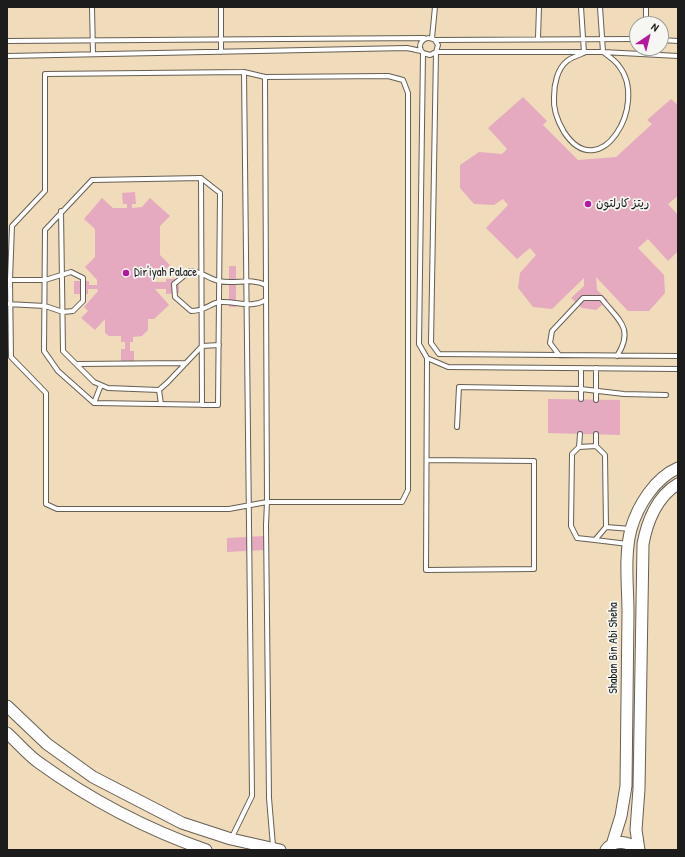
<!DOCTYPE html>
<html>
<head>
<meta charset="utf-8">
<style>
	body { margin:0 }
	#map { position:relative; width:685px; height:857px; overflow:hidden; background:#f0dbba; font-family:"Patrick Hand",sans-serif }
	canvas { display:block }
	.frame { position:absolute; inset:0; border:8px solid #1c1c1c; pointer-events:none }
	.north { position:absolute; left:629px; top:16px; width:40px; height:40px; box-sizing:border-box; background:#f6f6f2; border:1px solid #9f9f9c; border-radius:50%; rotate:35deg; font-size:11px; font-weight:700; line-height:16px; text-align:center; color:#1c1c1c }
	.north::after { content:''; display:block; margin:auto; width:14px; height:18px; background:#b5179e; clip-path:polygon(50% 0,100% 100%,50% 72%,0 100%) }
</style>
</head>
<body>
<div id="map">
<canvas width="685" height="857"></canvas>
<div class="frame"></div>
<div class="north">N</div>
</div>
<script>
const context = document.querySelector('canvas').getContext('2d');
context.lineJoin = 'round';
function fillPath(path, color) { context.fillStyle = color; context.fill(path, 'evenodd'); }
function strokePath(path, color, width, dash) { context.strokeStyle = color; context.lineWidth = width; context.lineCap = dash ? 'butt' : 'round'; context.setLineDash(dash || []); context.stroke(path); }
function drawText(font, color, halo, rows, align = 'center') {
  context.font = font + ' "Patrick Hand","Playpen Sans Arabic",sans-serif'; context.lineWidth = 3.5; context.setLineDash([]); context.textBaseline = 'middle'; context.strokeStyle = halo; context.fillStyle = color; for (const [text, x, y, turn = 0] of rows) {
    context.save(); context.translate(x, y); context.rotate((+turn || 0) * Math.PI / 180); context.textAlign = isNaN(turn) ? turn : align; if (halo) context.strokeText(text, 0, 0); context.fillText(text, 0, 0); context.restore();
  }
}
const building = new Path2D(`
	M523,97l24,24 -4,4 35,35 38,-3 36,-33 -5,-4 24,-21 7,6v91l-10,8 10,11v36l-10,10 -20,-22 -10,9 26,27 1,18 -16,18h-21l-32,-34 1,13 11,10 -12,10 -14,-2 -11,-10 13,-12v-8l-32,31 -19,-2 -15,-19 2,-15 16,-18 -6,-7 -13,11 -31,-31 22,-23 -5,-6 -9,6 -20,-1 -14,-16v-23l19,-13 23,2 5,-5 -19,-21z
	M135,192l1,12h-4v4l10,-1 8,-9 20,18 -10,10v29l10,10 -15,15v2h11v-3h13v14l-13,1v-5h-11l14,16 -15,14h-6v11l-6,6 -9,1v5h-3v9h4v11h-13v-13h4v-7h-4v-6h-12l-4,-3v-14l-10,11 -14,-12 7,-7 -4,-4 14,-16 -1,-2h-9v5h-14v-13h15v4h8v-5l-12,-13 10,-10v-28l-11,-10 18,-21 11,10h14v-4h-4l-1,-11z
	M229,266h7v41h-7z
	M548,399l72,1v35l-72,-2z
	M264,536v14l-37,2v-14z`);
const lane = new Path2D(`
	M92,7l1,47
	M221,7v45
	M581,7l3,46c-5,2 -12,4 -17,8 -10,8 -13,24 -13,36 -1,12 4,25 10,35 36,55 85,-28 55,-66 -4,-6 -11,-10 -16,-14l-3,-45
	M646,24v-17
	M432,38l3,-31
	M538,38l1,-31
	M435,40l202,-1
	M661,40l17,1
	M7,41l417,-3
	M423,53l7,2 6,-3 2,-7 -3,-5c-10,-6 -20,4 -12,13l-4,291 8,14 21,9 230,2
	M7,56l400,-8 14,3
	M678,56l-75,-4h-167l-5,291 8,11 239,2
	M244,72l21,5 123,-1 15,4 5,13v397l-6,12h-135l-38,7h-172l-11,-5v-111l-35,-36 -1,-77 2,-54 33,-35v-117z
	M265,77l2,425 -1,23 3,273 4,48
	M201,178l19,15 -2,212 -124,-2 -36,-32 -14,-20 1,-121 47,-50z
	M201,178l1,227
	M61,211l2,140 31,31 14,6 51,2 9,-8 34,-36 17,-1
	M7,280h38l26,-8 12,6v23l-10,10 -10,1 -18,-6 -38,-2
	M266,285c-16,-8 -31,0 -47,-4 -11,-2 -15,-9 -29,-10l-16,13 1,13 16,14c15,0 19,-8 29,-9 18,-1 30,7 46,-2
	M559,355l-9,-12 2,-12 31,-33h18c17,22 34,30 16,58
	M77,364l109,-1
	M159,390l2,14
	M581,399v-31
	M596,400v-32
	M94,403l7,-18
	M457,427l2,-40 122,2 43,5 42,1
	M596,446l9,9 1,72 -11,13 -18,-2 -6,-12 1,-72 7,-7z
	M596,446v-12
	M579,447l1,-13
	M427,460l107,1v108l-108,1 1,-212
	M606,527l25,2
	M595,540l33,4
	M231,839l21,-43 -8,-724`);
const secondary = new Path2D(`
	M7,706l40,38 46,33 89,46 49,16 49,11
	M7,733c10,9 20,21 31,29 51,37 108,67 168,88
	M612,845l9,-29 5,-30c1,-58 1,-115 2,-173 0,-27 -4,-58 3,-84 7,-24 24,-51 47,-61
	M606,850c8,-11 23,-9 31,0
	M639,850l-3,-20 3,-41 4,-245c4,-22 14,-48 35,-60`);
const markers = [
	[588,204,4,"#b5179e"],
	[126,273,4,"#b5179e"]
];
const poiNames = [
	["ريتز كارلتون",596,204],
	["Dir'iyah Palace",134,273]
];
const streetNames = [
	["Shaban Bin Abi Sheha",614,648,-90]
];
fillPath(building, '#e5aac0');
strokePath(lane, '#665f53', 6);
strokePath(secondary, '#665f53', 13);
strokePath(lane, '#fff', 4);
strokePath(secondary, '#fff', 11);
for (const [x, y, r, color] of markers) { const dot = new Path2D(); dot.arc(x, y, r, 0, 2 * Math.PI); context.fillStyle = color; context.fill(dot); strokePath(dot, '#f6f6f2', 1.5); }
drawText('12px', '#1c1c1c', '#f6f6f2', poiNames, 'left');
drawText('12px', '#1c1c1c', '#f6f6f2', streetNames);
</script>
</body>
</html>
